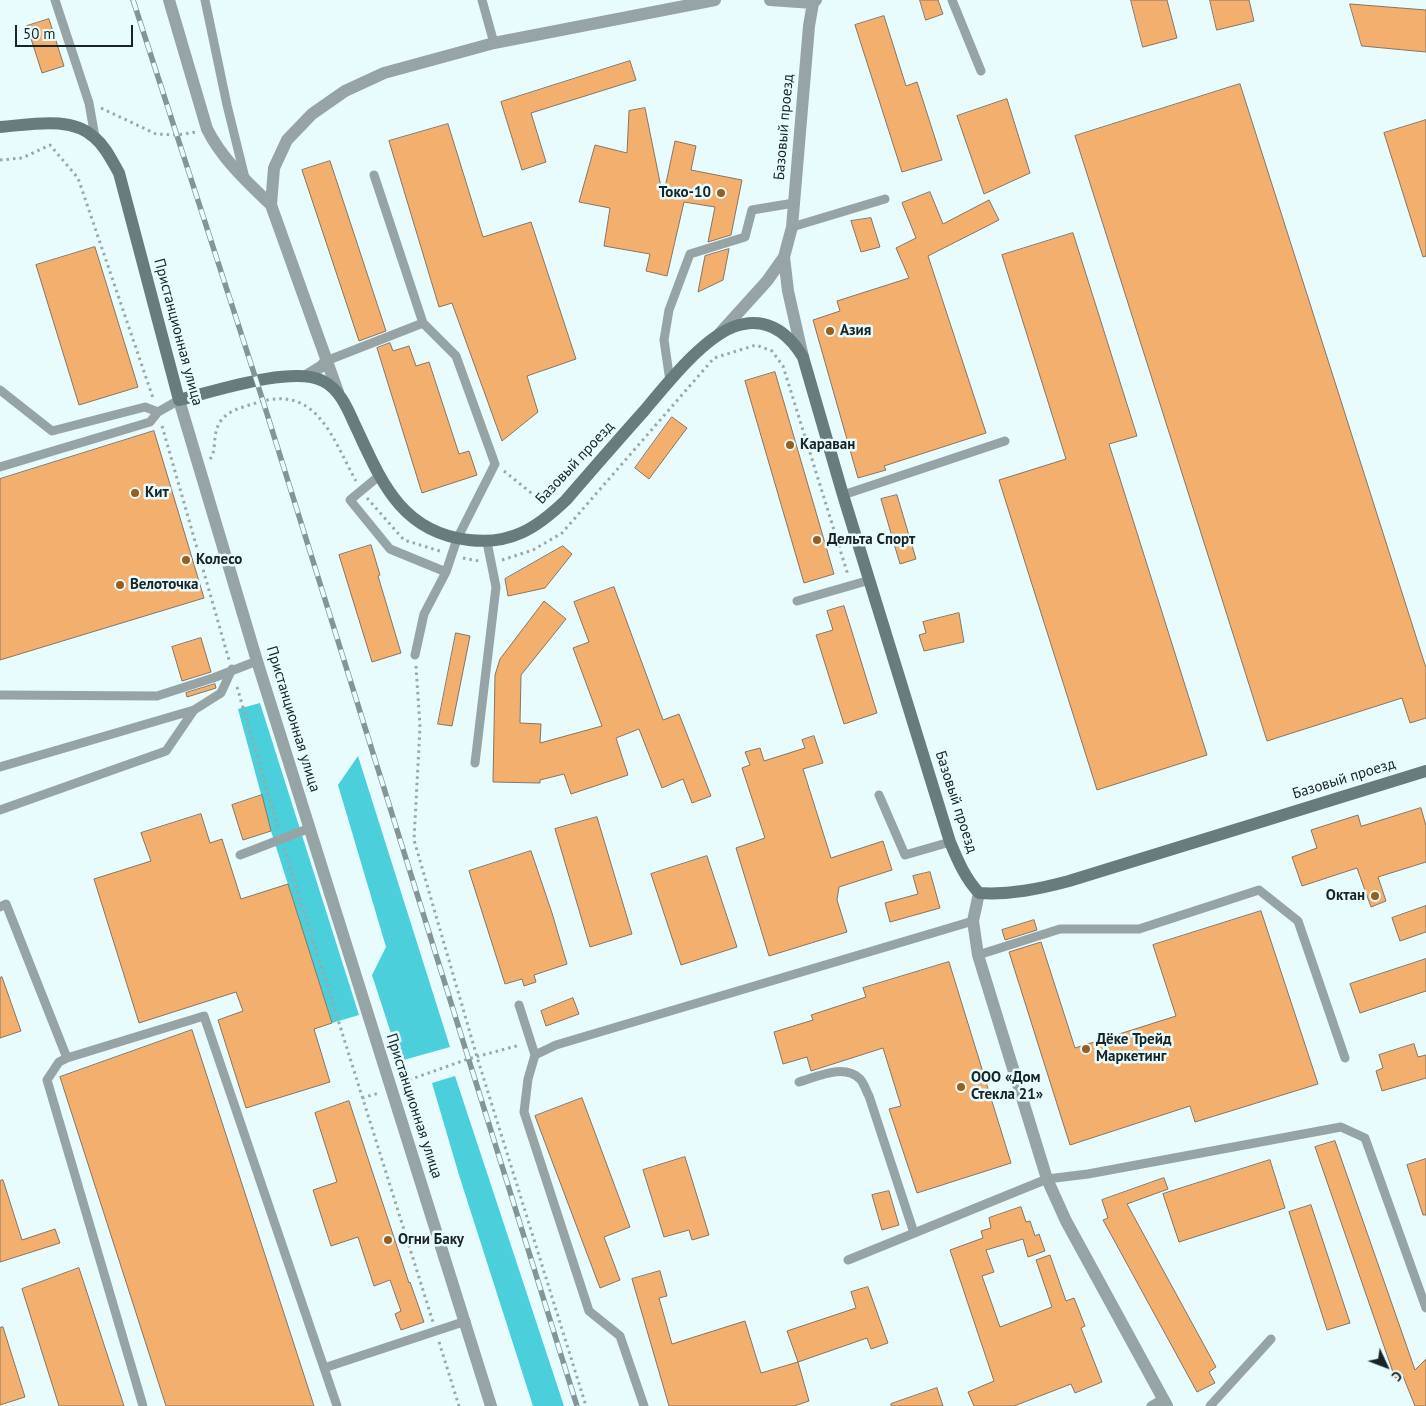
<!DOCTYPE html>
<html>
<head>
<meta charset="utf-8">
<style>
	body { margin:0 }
	#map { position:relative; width:1426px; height:1406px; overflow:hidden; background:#e8fbfd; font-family:"PT Sans",sans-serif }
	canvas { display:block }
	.north { position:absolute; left:1361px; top:1341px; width:50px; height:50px; -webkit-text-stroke:4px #e8fbfd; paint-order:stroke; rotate:133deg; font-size:14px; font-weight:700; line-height:20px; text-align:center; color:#182425 }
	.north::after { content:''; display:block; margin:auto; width:18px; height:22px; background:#182425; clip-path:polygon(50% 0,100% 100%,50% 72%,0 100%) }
	.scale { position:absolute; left:15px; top:25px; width:118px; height:22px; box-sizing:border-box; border:2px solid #182425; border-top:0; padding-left:6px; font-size:15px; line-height:18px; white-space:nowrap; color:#182425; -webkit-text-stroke:4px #e8fbfd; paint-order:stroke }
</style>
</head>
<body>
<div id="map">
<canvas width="1426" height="1406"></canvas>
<div class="north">С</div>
<div class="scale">50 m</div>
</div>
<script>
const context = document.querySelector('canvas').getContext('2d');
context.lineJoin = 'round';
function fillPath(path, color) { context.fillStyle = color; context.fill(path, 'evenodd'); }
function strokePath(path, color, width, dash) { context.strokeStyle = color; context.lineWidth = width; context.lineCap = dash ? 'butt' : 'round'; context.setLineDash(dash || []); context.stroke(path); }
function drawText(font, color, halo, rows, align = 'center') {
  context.font = font + ' "PT Sans",sans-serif'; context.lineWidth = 5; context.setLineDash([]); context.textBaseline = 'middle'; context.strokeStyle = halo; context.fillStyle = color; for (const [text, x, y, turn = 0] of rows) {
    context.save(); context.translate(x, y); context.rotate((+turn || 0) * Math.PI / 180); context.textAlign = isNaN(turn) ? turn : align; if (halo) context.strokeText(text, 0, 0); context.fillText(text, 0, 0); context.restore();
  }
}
const forest = new Path2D(`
	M260,703l99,312 -27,8 -61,-192 -33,-122z
	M358,756l92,291 -50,14 -28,-86 14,-28 -48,-162z
	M455,1076l109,330h-31l-74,-231 -27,-92z`);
const building = new Path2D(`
	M920,0h18l5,14 -17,6z
	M1131,0h36l10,38 -34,9z
	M1210,0h39l5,21 -37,9z
	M1350,4l76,6v42l-64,-6z
	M884,16l22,70 11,-4 25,78 -40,12 -47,-147z
	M49,19l15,47 -22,7 -15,-47z
	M630,61l6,19 -105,33 15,49 -24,8 -21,-68z
	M1240,84l186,584v50l-16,5 -8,-25 -135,43 -192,-605z
	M1007,99l23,74 -46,21 -27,-78z
	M645,108l18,89 12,-56 21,5 -5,24 51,10 -11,55 -23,7 7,-35 -31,-5 -17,74 -21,-5 4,-17 -46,-8 6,-38 -31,-6 16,-57 32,8 2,-42z
	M1426,120v136l-3,1 -39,-124z
	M448,124l35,113 48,-15 45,137 -49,17 11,36 -36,29 -50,-138 -13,4 -50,-166z
	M330,161l56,170 -27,10 -57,-171z
	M930,192l13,32 46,-24 10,20 -71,36 58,177 -102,33 2,4 -28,8 -45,-158 27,-9 -3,-10 72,-23 -13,-30 20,-10 -14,-35z
	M871,218l9,29 -19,5 -10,-31z
	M1073,233l64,203 -28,8 98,311 -110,35 -98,-310 67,-21 -64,-204z
	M95,247l43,140 -59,18 -43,-140z
	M729,249l-6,31 -25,12 7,-36z
	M390,343l3,8 16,-5 7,20 13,-4 30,92 10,-3 8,24 -55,18 -45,-145z
	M775,372l59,202 -30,9 -59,-202z
	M672,417l15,11 -38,51 -14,-11z
	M154,431l50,167 -204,62v-181z
	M897,495l19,64 -16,5 -19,-65z
	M371,545l9,30 -2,1 23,77 -29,9 -33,-107z
	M563,546l9,8 -27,34 -37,8 -3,-17z
	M614,587l49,133 16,-6 32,82 -19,7 -9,-24 -21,9 -23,-59 -23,9 12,37 -57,19 -7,-20 -24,6v3l-47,-1 2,-107 5,-16 44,-58 22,18 -45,56 -1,48 21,1 -1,19 62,-17 -29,-78 16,-6 -15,-40z
	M844,606l33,107 -33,11 -28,-89 17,-5 -6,-19z
	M959,613l5,29 -40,9 -5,-16 7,-2 -3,-11z
	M456,633l14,3 -18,90 -14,-2z
	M201,638l10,34 -29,9 -10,-34z
	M215,684l1,4 -29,9 -1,-4z
	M814,736l9,27 -20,6 28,89 52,-17 9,29 -53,17 -2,13 10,32 -78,24 -33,-108 29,-10 -23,-70 8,-3 -5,-13 15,-4 4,13 41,-13 -3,-8z
	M262,795l9,36 -28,9 -11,-35z
	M1421,808l5,18v36l-48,15 8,24 -15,6 -14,-39 -55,18 -10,-29 25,-9 -6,-18 47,-15 3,11z
	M201,814l9,29 12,-4 19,60 47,-15 44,139 -18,6 16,53 -84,26 -28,-88 25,-9 -7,-19 -97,31 -45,-144 57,-18 -10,-28z
	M597,817l35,117 -42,13 -35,-118z
	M531,851l21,62 15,51 -33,11 2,7 -12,4 -2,-7 -17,5 -36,-113z
	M707,856l30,91 -56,18 -30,-91z
	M930,872l10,36 -50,14 -5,-19 33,-9 -5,-18z
	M1426,906v26l-26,9 -8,-23z
	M1261,911l57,173 -123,38 -5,-16 -120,39 -61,-193 32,-10 34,106 101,-32 -23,-71z
	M1034,920l3,10 -32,10 -3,-10z
	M1426,959v32l-66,22 -10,-29z
	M949,962l62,201 -94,30 -28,-84 12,-3 -18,-58 -72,23 -4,-14 -24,7 -9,-32 39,-12 -2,-5 55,-18 -3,-9z
	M2,977l19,54 -21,7v-60z
	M573,998l6,16 -33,12 -5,-15z
	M192,1030l122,376h-148l-106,-329z
	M1414,1044l4,13 8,-2v23l-44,13 -6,-20 7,-3 -4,-13z
	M582,1098l48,129 -26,10 16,43 -20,8 -65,-172z
	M349,1101l60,182 1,-1 14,40 -23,8 -6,-16 6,-3 -11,-31 -16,6 -16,-49 -27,9 -18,-56 24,-8 -22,-69z
	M1335,1141l80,229 11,-11v47h-11l-12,-30 -8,2 -80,-231z
	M685,1157l24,78 -17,5 -3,-10 -25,7 -21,-67z
	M1426,1159v56h-3l-16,-50z
	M1270,1160l15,48 -106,34 -16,-48z
	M1164,1178l4,11 -41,15 89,163 -7,5 6,11 -18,9 -94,-172 5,-2 -6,-18z
	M3,1180l19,60 33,-11 5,14 -60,19v-81z
	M889,1191l10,34 -17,5 -10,-35z
	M1311,1205l39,118 -23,7 -38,-118z
	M1021,1207l5,15 4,-1 5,15 4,-2 6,17 -17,6 -5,-18 -37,11 8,22 -12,4 18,51 52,-20 -16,-47 14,-5 16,46 8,-3 11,28 -4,2 21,54 -27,11 -4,-9 -57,22h-40l-6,-14 26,-11 -44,-131 33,-12 -2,-7 10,-3 -2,-10z
	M79,1268l45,138h-65l-37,-117z
	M660,1271l7,25 -8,2 13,46 73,-23 16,52 37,-11 11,39 -15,5h-125l-37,-127z
	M868,1287l20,56 -17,6 -4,-11 -69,24 -11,-31 69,-23 -5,-16z
	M3,1327l22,70 -25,8v-77z
	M937,1388l6,18h-52v-2z`);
const path = new Path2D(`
	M101,108l55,26 21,1 19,-3
	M0,160l22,-2 28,-13 28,33 75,220
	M162,426l67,234
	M210,459c7,-8 2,-25 10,-37 8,-12 23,-15 36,-19 61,-20 76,35 100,78
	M504,471l31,25 6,9
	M367,498l37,42 39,12
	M463,558l16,3
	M502,560l31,-10 29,-17 152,-175 42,-13 16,6 11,15 65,209
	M416,666l4,61 -6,113 63,217 109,349
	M237,687l41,141
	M284,848l149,474
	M403,1082l65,-23 52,-14
	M362,1098l17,-5
	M439,1342l20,64`);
const lane = new Path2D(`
	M55,0l34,103 6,34
	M205,0l22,105 18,73
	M482,0l12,43
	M952,0l29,71
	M374,175l49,148 33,33 39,108 -38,75 -11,33 -56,-23 -40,-49 29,-24
	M792,227l93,-28
	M326,361l97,-38
	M670,381l-6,-41 5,-30 21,-56 55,-17 7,-27 42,-7
	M0,390l52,41 93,-24 13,5
	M0,467l150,-45 8,-10 21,-12
	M843,495l162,-54
	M797,601l73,-21
	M415,655l9,-41 22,-42
	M0,695l157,1 56,-18 44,-17
	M475,763l21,-176 -9,-45
	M0,767l194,-57 27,-17 11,-24
	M879,795l26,60 45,-13
	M0,810l166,-59 28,-41
	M240,855l70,-27
	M0,907l6,-3 61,154
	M978,955l82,-26h79l120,-39 39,31 47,137
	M519,1005l16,50
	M799,1082c18,-5 45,-19 61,-3 4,4 6,12 9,17l45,137
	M848,1260l199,-81 41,-5 253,-47 24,11 61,170
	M324,1368l142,-47
	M143,1406l-96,-326 12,-18 8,-4 137,-42 133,390
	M644,1406l-24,-70 -31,-25 -65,-199 4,-33 7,-24 21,-10 417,-124
	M1151,1406l12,-7
	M1210,1406l61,-67`);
const street = new Path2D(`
	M169,0l38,129c15,30 40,53 64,76
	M770,0l43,3
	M720,333l47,-52 17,-24
	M803,357l-15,-66 -4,-34 8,-30 17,-201 4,-23 3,-3
	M306,376l16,-10 4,-5
	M338,392l-67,-187 3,-37 13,-28 25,-26 33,-23 39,-18 110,-30 221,-43
	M179,400l78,261 234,745
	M979,893l-6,28 5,34 69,224 19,42 101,185`);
const secondary = new Path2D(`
	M0,127c30,-2 71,-12 95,11 11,9 17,23 24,35l60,227c33,-8 114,-35 144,-19 16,8 24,26 31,42 26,55 45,109 115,117 42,5 68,-12 97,-40 26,-30 52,-60 78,-89 22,-26 57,-71 89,-84 31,-12 54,4 70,30l40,138 107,347c8,19 15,36 29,51 31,2 60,-4 90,-12l357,-110`);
const rail = new Path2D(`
	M133,0l130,401 314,1005`);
const markers = [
	[721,193,5,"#985e1d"],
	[830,331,5,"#985e1d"],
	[790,445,5,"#985e1d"],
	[135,493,5,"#985e1d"],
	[817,540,5,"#985e1d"],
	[186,560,5,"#985e1d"],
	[120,585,5,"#985e1d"],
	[1375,896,5,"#985e1d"],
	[1086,1049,5,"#985e1d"],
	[961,1087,5,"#985e1d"],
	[388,1240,5,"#985e1d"]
];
const streetNames = [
	["Базовый проезд",784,127,-85],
	["Пристанционная улица",178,332,75],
	["Базовый проезд",575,463,-47],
	["Пристанционная улица",293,719,73],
	["Базовый проезд",1344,779,-17],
	["Базовый проезд",956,802,72],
	["Пристанционная улица",414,1106,72]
];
const poiNames = [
	["Токо-10",711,193,"right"],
	["Азия",840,331],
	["Караван",800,445],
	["Кит",145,493],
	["Дельта Спорт",827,540],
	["Колесо",196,560],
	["Велоточка",130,585],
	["Октан",1365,896,"right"],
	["Дёке Трейд",1096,1040],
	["Маркетинг",1096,1057],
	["ООО «Дом",971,1078],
	["Стекла 21»",971,1095],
	["Огни Баку",398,1240]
];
fillPath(forest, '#4bcfdb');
fillPath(building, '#f2af6e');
strokePath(building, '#877564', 1);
strokePath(path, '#98a9aa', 3, [2.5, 4]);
strokePath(lane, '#97a4a5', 9);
strokePath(street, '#97a4a5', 12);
strokePath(secondary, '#687c7e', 12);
strokePath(rail, '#859597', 5.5);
strokePath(rail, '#e8fbfd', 4, [11]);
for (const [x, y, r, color] of markers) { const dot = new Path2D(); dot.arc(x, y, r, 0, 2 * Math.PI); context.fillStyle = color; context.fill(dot); strokePath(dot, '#e8fbfd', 2); }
drawText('15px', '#182425', '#e8fbfd', streetNames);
drawText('bold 15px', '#182425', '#e8fbfd', poiNames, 'left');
</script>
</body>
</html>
